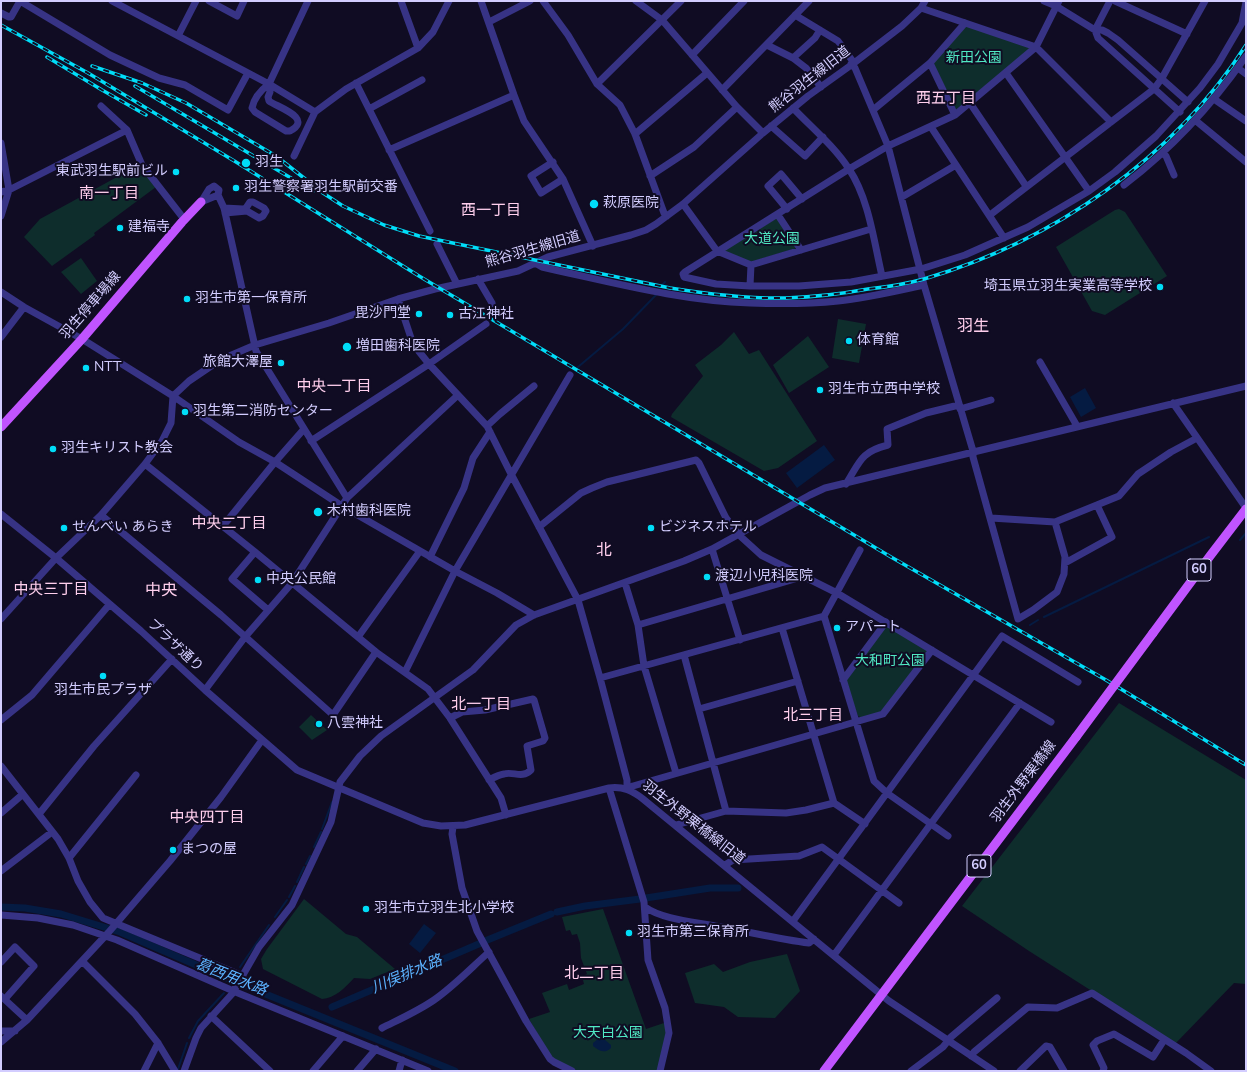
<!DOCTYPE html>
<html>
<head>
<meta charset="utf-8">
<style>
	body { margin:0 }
	#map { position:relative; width:1247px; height:1072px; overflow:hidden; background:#100c23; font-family:"Nunito Sans",sans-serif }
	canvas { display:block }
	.frame { position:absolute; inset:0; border:2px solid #d3cdff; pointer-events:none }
</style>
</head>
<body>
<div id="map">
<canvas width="1247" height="1072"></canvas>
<div class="frame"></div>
</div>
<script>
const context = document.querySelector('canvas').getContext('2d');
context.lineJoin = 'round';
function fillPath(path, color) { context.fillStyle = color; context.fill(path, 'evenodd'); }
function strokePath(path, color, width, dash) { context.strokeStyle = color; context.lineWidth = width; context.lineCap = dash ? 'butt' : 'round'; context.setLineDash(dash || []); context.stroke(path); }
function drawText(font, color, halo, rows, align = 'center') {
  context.font = font + ' "Nunito Sans","Noto Sans JP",sans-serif'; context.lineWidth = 4; context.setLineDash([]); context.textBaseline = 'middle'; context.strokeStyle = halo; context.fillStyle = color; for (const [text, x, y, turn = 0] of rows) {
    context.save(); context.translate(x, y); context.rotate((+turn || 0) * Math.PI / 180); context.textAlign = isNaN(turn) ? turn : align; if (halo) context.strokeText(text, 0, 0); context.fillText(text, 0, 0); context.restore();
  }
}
const green = new Path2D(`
	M965,25l66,23 -75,62 -23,-47z
	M139,165l17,22 -62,46 1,2 -43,31 -28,-29 16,-18z
	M1119,209l6,3 42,64 -62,39 -13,-4 -36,-64 59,-37z
	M777,218l20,30 -46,14 -29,-11z
	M81,258l16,23 -16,13 -20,-22z
	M838,319l28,5 -7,39 -27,-5z
	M734,332l15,22 10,-4 58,91 -39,27 -14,3 -93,-54 1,-3 31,-38 -8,-11 26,-20z
	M808,336l21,31 -40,26 -16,-28z
	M886,625l44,25 -47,62 -21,6 -4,-2 -13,-35z
	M1119,703l127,77v204l-12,-1 -59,61 -146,-93 -67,-45z
	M311,715l16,15 -15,10 -13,-13z
	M304,899l42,35 11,3 38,32 -25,10 -16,-1c-9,10 -19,20 -32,21l-59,-30 -2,-10 6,-10z
	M603,909l43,120 21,-7v9l-9,40h-80l-27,-13 -22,-39 21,-7 -8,-19 25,-9 2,6 15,-6 -2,-8 5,-2 -6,-16 -1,-15 -3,-9 -5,1 -2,-5 -4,1 -4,-14z
	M787,954l13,37 -25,27 -37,-1 -14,-10 -29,-4 -10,-30 29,-9 9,8 27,-10z`);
const water = new Path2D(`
	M1085,388l11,20 -15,9 -11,-20z
	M824,445l11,15 -38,28 -11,-15z
	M424,924l12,9 -16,20 -11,-9z
	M598,1039h6l7,6v3c-6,6 -12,3 -18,-2v-3z`);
const stream = new Path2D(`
	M662,285l3,-3
	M578,367l45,-38 33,-34
	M1240,540l6,-7
	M1044,617l165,-80
	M1030,625l8,-5
	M322,829l10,-27
	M314,847l7,-15
	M306,864l4,-8
	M297,882l7,-15
	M289,897l6,-11
	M275,917l12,-17
	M240,967l29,-42
	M189,1038l9,-17 26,-28
	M178,1069l9,-26`);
const canal = new Path2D(`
	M646,898l64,-10h28
	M1,907l24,1 36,6 59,18 111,48 224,91
	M557,912l28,-6 55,-7
	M485,941l66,-27
	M332,1007l149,-64`);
const minor = new Path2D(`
	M20,1l90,54 49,23 26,7 43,25 20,-37
	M112,1l157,83 46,28
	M209,1l28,15 7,-15
	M401,1l17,47
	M481,1l33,94 10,26 39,58 30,67
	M543,1l25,34 29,49 23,21 15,29 29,79 3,3
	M636,1l26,19 75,87 26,26
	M1044,1l12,5 39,24h7l6,3 10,7 70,62
	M1059,1l-23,46 -81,68 -67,31 -39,23 -164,103 -2,2 1,3 32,7 34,2h49l52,-4 70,-13 44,-14 63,-28 61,-36 26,-19 41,-36 44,-48 18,-24 24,-41 4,-21
	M1110,1l-15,29 3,8 82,74
	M1115,1l72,33
	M921,8l115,39 75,75
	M1,13l8,4h2l9,-16
	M795,15l43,26 16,22
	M489,22l41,-21
	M178,36l18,-35
	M767,45l26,13 13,10 15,19
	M692,55l52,-54
	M793,58l22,-20 5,-8
	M930,63l25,52
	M851,64l4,4 33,78 36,139 49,166v6l45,162 15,-9 24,-18 7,-18 1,-17 -10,-35
	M1238,68l8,6
	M1006,73l83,118
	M356,83l74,148
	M269,84l1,8 -2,5 1,4c8,6 45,17 21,30h-4l-31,-19 -3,-4c2,-10 9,-18 17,-24l39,-83
	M597,84l84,-83
	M722,90l87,-89
	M1214,99l32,22
	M970,103l56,83
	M101,106l26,24 15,35 42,54
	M793,108c19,20 41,38 56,61 20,30 25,73 33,107
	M369,109l53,-29
	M873,110l57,-47 35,-40
	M1195,120l51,42
	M771,126l34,30 18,-19
	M931,127l73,111
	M635,134l72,-61
	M1,143l8,47 -8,26
	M389,150l125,-55
	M1162,153l4,3 8,19
	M294,156l21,-44 31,-23 72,-41 15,-16 16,-31
	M553,162l-22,14 10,17 22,-14
	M650,176l44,-29 43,-40
	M1124,185c47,-36 88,-80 122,-129
	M214,186l5,4 -1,5 -17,7 8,-13z
	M1,192l8,-2 118,-60
	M218,195l6,13 32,143 91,147
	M902,197l54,-32
	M683,204l34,47 34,14 120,-36
	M224,208l19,1 3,-1 4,-6h3l11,6 2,3 -3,5 -4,2 -12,-7 -22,2
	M787,209l-19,-23 13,-12 21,25
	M778,215l23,35
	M990,215l164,-126 8,-11 43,-77
	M437,244l20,40
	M535,263l7,4 13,3c64,14 129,31 195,33 29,1 59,1 88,-2 29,-3 58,-10 86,-16
	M478,279l14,24v11
	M750,286l1,-21
	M1,292l23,15 58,32 91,57 66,46 36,20 67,44 113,65 42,22 37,22
	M398,299l15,45 16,20 58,62 24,48 67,126 22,78 27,102v9
	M1,337l23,-30
	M1040,362l37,64
	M173,396l16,-15 31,-21 35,-15 74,-22 69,-24 37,-10 83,-18 30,-14 83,-22 15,-5 10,-6 27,-20 80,-71 45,-37 46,-33 48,-37 19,-18 4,-7
	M1173,403l73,105
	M960,409l31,-9
	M487,426l13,-12 34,-28
	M311,441l118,-77 57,-40
	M145,464l110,88 121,100 52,37 22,29 51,80 5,17
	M846,484c14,-22 14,-32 42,-39l-1,-16 39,-16 33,-8
	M1,514l55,44 85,73 64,59 92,80 126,53 18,3 24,-1 144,-37c14,-2 24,3 34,11l246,202 105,70
	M101,515l120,100 112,100 43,-63
	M991,518l64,4 64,-26 19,-22 33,-22 26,-14
	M223,526l52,-64 29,-33
	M539,527l42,-34 11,-5 15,-6 89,-22 3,3 27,55 13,17 22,20 76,38 214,129
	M712,549l28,91
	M860,550l-36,66 50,165 13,12 61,43
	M255,552l-23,27 36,31
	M430,557l34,-69 9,-30 15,-23 2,-3
	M1065,563l47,-26 -15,-32
	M625,583l13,42 6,41 32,107
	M1,619l55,-61 45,-43 44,-51 17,-23 9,-18 2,-27
	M638,625l167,-49
	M782,628l52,175
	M358,637l62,-86
	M684,655l42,156
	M405,672l50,-101 115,-196
	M600,678l224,-62
	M843,680l43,-58
	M205,690l40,-53 47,-54 55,-85 111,-103
	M699,709l99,-28
	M450,718l12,-6 23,-2 48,-11 1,1 11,38 -2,3 -16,5 4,24c-9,9 -18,1 -27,4 -6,1 -11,4 -15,6
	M1,720l31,-25 77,-90
	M1,766l57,73 11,19 9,23 12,21 13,16 140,58
	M609,788l35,114 4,58 17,48 4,25 -9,38
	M627,789l6,-3 250,-72 49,-64
	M1,813l22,-19
	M39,814l55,-68 78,-87
	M676,825l50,-14 60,2 20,-3 28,-7 31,21
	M453,827l-1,7 10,54 15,43 49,90 24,38 4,3 18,9
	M69,858l67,-83
	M725,865l8,-5 66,-4 23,-9 77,56
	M1,871l51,-39
	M645,907c16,12 50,15 70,19 31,5 63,13 94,17l5,-4
	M1,915l37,3 35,7 44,15 121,53 190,78
	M793,921l209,-285 76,46
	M834,955l186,-252
	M82,961l53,53 23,29 17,28
	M1,962l14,-15 19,19 -29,33
	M1,996l26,24
	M211,1016l59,55
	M382,1028c18,-9 36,-17 52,-28 20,-14 37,-32 55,-48
	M1,1031h14
	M1,1042l26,-22 81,-87 62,-72 51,-64 41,-57
	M971,1056l3,-4 54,-45 29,1 35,-15 94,60 25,18
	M144,1071l14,-28
	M184,1071l12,-33 5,-10 31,-34 27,-47 33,-42 39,-83 9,-40 20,-26 21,-20 92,-66 43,-45 18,-10 150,-54 28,-12 98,-54 15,-7 421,-102
	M313,1071l30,-35
	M357,1071l19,-22
	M399,1071l3,-11
	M911,1071l32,-24 8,-10 46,-39
	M1020,1071l26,-25 4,1 14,24
	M1103,1071l1,-3 -11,-23 4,-4 17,-7 39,23 11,-17`);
const major = new Path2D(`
	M1,427l81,-88 100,-117 19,-20
	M1153,633l57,-77 36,-47
	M824,1071l252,-334`);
const rail = new Path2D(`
	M1,25l87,48 148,89 183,114 472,281 215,123 140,85
	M47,57l55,33 44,25
	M92,66l50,17 44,20 90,53 47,37 20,13 41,19 35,11 251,52c38,6 77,11 116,10 27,-1 55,-4 82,-9 19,-2 38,-5 56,-10 129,-38 249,-120 322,-234
	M135,86l178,105`);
const majorBridge = new Path2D(`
	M1076,737l77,-104`);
const markers = [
	[246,163,5,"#00ddf8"],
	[176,172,4,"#00ddf8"],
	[236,188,4,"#00ddf8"],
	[594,204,5,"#00ddf8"],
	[120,228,4,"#00ddf8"],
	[1160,287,4,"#00ddf8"],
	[187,299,4,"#00ddf8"],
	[419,314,4,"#00ddf8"],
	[450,315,4,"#00ddf8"],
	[849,341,4,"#00ddf8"],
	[347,347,5,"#00ddf8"],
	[281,363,4,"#00ddf8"],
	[86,368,4,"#00ddf8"],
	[820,390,4,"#00ddf8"],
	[185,412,4,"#00ddf8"],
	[53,449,4,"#00ddf8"],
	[318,512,5,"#00ddf8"],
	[64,528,4,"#00ddf8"],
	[651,528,4,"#00ddf8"],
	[707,577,4,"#00ddf8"],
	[258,580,4,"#00ddf8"],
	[837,628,4,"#00ddf8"],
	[103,676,4,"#00ddf8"],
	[319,724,4,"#00ddf8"],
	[173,850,4,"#00ddf8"],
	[366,909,4,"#00ddf8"],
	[629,933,4,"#00ddf8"]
];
const shields = [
	[1199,570,24],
	[979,866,24]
];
const shieldNames = [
	["60",1199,570],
	["60",979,866]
];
const parkNames = [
	["新田公園",974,59],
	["大道公園",772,240],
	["大和町公園",890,662],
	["大天白公園",608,1034]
];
const streetNames = [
	["熊谷羽生線旧道",810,80,-38],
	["熊谷羽生線旧道",533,250,-16],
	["羽生停車場線",91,306,-49],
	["プラザ通り",175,646,43],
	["羽生外野栗橋線",1024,782,-53],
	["羽生外野栗橋線旧道",693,823,38]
];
const poiNames = [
	["羽生",255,163],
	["東武羽生駅前ビル",168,172,"right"],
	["羽生警察署羽生駅前交番",244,188],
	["萩原医院",603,204],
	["建福寺",128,228],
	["埼玉県立羽生実業高等学校",1152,287,"right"],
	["羽生市第一保育所",195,299],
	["毘沙門堂",411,314,"right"],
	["古江神社",458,315],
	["体育館",857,341],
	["増田歯科医院",356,347],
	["旅館大澤屋",273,363,"right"],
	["NTT",94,368],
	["羽生市立西中学校",828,390],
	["羽生第二消防センター",193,412],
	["羽生キリスト教会",61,449],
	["木村歯科医院",327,512],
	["せんべい あらき",72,528],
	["ビジネスホテル",659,528],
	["渡辺小児科医院",715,577],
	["中央公民館",266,580],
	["アパート",845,628],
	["羽生市民プラザ",103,691,"center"],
	["八雲神社",327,724],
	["まつの屋",181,850],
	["羽生市立羽生北小学校",374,909],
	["羽生市第三保育所",637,933]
];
const neighbourhoodNames = [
	["西五丁目",946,99],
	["南一丁目",109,194],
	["西一丁目",491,211],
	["中央一丁目",334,387],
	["中央二丁目",229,524],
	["中央三丁目",51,590],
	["北一丁目",481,705],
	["北三丁目",813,716],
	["中央四丁目",207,818],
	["北二丁目",594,974]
];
const waterNames = [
	["川俣排水路",407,975,-23],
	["葛西用水路",231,978,22]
];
const quarterNames = [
	["羽生",973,327],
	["北",604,551],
	["中央",161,591]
];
fillPath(green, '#0e2d2c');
fillPath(water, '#051b42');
strokePath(stream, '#051b42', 2);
strokePath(canal, '#051b42', 7);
strokePath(minor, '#373385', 7);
strokePath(major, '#c054ff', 9);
strokePath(rail, '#00ddf8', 3.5);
strokePath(rail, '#100c23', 2, [6]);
strokePath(majorBridge, '#c054ff', 9);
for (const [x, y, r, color] of markers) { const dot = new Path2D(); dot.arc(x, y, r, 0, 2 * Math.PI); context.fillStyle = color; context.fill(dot); strokePath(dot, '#100c23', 1.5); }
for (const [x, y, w] of shields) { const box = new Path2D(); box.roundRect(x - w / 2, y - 11, w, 22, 3); context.fillStyle = '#100c23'; context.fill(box); strokePath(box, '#d3cdff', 1); }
drawText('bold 13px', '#d3cdff', null, shieldNames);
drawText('14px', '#50e8c3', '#100c23', parkNames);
drawText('14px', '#d3cdff', '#100c23', streetNames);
drawText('14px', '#d3cdff', '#100c23', poiNames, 'left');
drawText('15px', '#ffcfed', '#100c23', neighbourhoodNames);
drawText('italic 15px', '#5bb2ff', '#100c23', waterNames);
drawText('16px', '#ffcfed', '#100c23', quarterNames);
</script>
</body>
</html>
